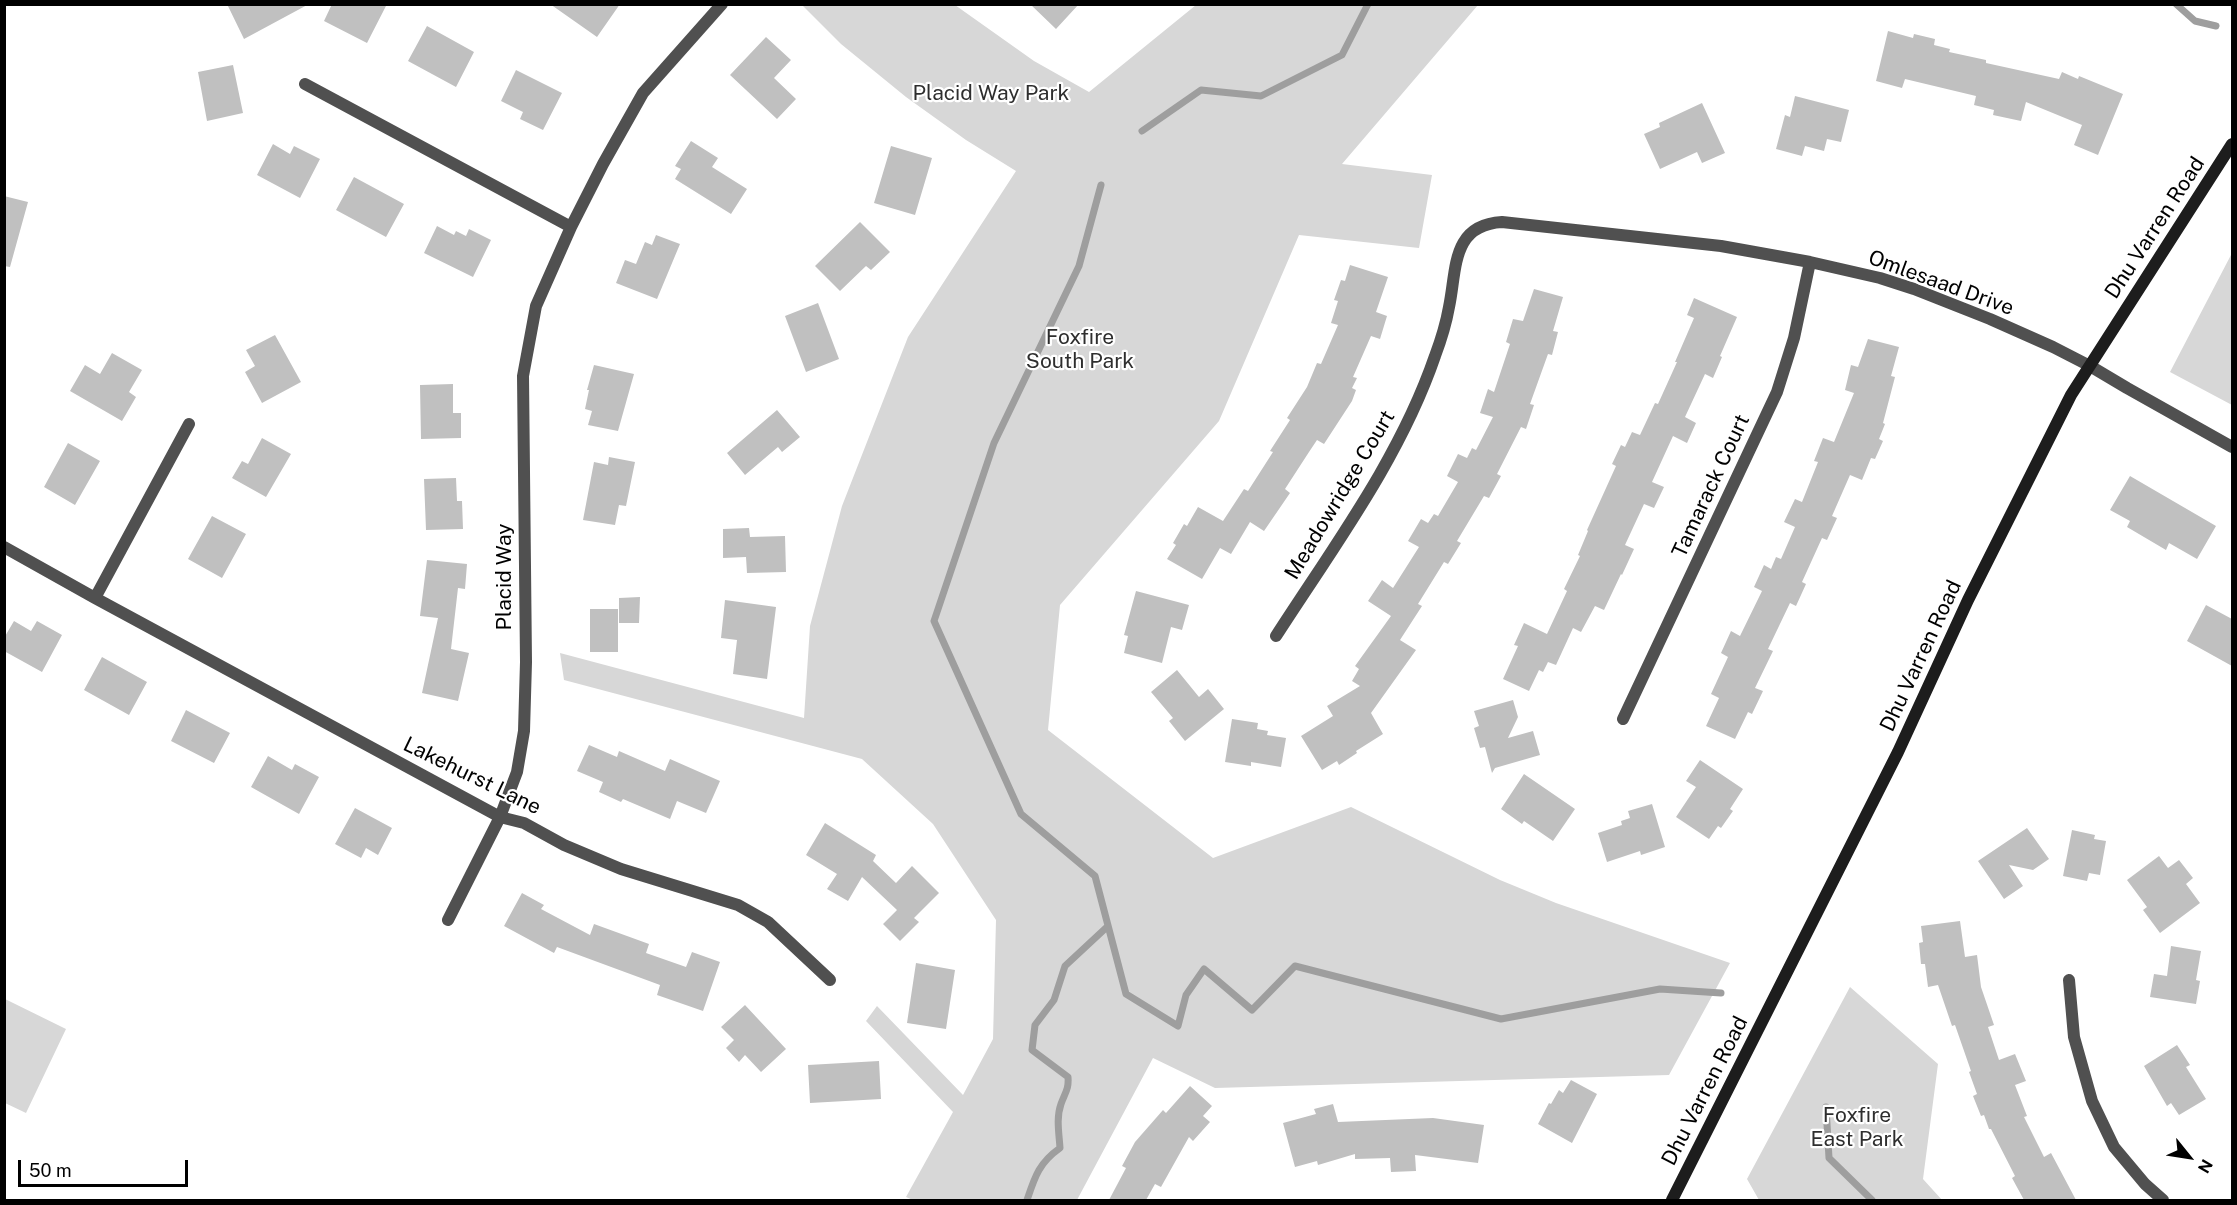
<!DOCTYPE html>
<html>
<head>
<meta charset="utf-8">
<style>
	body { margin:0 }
	#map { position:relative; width:2237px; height:1205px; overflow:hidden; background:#fff; font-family:"Public Sans",sans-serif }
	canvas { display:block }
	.frame { position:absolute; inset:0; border:6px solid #000; pointer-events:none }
	.north { position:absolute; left:2159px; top:1127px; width:60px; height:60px; -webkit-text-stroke:4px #fff; paint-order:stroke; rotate:120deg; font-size:16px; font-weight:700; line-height:24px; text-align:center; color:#000 }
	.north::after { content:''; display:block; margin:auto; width:21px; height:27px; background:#000; clip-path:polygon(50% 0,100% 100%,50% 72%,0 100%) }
	.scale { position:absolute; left:18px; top:1160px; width:170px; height:27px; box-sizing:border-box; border:3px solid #000; border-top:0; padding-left:8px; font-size:18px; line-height:21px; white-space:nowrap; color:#000; -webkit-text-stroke:4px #fff; paint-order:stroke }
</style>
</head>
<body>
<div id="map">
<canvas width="2237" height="1205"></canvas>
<div class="frame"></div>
<div class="north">N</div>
<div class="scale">50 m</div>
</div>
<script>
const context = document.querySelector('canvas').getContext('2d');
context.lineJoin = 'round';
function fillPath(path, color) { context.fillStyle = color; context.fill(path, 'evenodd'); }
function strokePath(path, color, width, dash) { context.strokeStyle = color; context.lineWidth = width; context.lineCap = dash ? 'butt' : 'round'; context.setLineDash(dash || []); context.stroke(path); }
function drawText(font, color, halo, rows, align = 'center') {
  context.font = font + ' "Public Sans",sans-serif'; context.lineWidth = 4.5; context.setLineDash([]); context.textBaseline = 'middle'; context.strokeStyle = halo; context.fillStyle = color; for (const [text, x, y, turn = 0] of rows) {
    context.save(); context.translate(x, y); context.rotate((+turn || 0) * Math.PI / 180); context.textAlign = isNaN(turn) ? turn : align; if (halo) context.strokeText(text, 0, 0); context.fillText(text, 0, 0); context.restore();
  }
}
const green = new Path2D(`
	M802,5h153l79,56 55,31 107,-87h282l-136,159 90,11 -13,73 -120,-13 -80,186 -159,184 -12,125 165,128 138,-51 149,73 56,23 174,60 -61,112 -454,13 -62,-30 -76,142h-164l-7,-3 47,-85 -87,-91 11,-15 86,89 30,-56 3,-119 -63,-96 -71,-65 -298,-79 -4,-27 244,65 6,-92 32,-120 66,-169 108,-166 -50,-31 -60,-43 -65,-53z
	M2232,253v152l-62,-33z
	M1850,987l88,77 -15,115 19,21h-183l-12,-21z
	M5,999l61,30 -40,84 -21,-10z`);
const stream = new Path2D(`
	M2176,4l19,17 21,5
	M1142,131l59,-41 60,6 81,-41 26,-51
	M1101,185l-22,81 -85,177 -60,178 87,193 74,62 31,118 52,32 8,-31 18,-26 48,41 43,-44 206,53 159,-30 61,4
	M1826,1107l3,51 43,42
	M1027,1200c8,-24 12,-37 33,-52 -1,-15 -4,-30 1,-44 4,-11 8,-15 7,-27l-36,-27 3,-25 19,-25 11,-34 43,-40`);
const building = new Path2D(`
	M227,4h82l-65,35z
	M332,4h55l-20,39 -43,-22z
	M550,4h70l-23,33z
	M1030,4h49l-23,25z
	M427,26l47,26 -18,35 -48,-26z
	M1888,31l25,7 1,-4 21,5 -1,6 16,4 -1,3 37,8v3l73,16 3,-7 16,7 1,-3 44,18 -25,61 -24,-10 8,-20 -56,-23 -5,19 -28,-6 1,-5 -20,-5 2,-9 -71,-17 -3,9 -26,-7z
	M766,37l25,23 -17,18 22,21 -19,20 -47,-44z
	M233,65l10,48 -36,8 -9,-49z
	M516,70l46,23 -19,37 -23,-11 3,-7 -22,-11z
	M1795,96l54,14 -8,32 -14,-3 -3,12 -19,-5 -3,10 -26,-7 9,-34 5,2z
	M1702,103l23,50 -23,10 -5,-11 -37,17 -16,-35 16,-7 -1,-4z
	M691,141l27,17 -6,9 35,22 -16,25 -56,-35 6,-10 -6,-3z
	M273,144l17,10 4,-8 26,13 -20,39 -43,-23z
	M891,146l41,12 -17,57 -41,-12z
	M354,177l50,27 -18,33 -50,-27z
	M4,196l24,6 -18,65 -6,-1z
	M860,222l30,30 -19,18 -5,-4 -26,25 -25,-25z
	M437,226l17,9 2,-4 10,5 3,-7 22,11 -18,37 -49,-24z
	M656,235l24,9 -23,55 -41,-16 9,-23 11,4 9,-22 7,3z
	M1350,265l38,12 -12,35 11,4 -7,23 -9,-3 -18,41 4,1 -5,10 4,2 -4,11 -28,43 -7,-4 -8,12 -24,37 5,4 -26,38 -14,-9 -19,32 -11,-6 -18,31 -35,-20 9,-14 -3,-2 11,-19 3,2 11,-19 25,14 21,-32 4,2 25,-39 -3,-1 20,-31 -3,-2 20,-31 10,-24 4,1 17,-39 -7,-2 7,-22 -4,-1 7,-20 4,1z
	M1534,289l29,8 -10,34 5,1 -6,23 -4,-1 -18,50 4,1 -8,24 -5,-2 -24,47 4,2 -12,22 -5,-2 -27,45 4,2 -13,21 -4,-2 -26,42 4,2 -22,34 16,10 -45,63 12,21 -27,17 1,2 -18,12 -2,-4 -15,9 -21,-34 32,-20 -6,-10 33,-20 -8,-5 7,-12 -4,-3 36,-50 -23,-15 14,-21 11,8 26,-41 -11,-6 13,-22 7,4 6,-9 4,2 20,-34 -11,-6 11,-22 9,4 5,-10 4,2 17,-33 -13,-4 8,-24 6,3 16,-48 -4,-2 7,-23 10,2z
	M1694,298l43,19 -17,39 2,1 -9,21 -8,-4 -20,43 11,6 -9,20 -14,-7 -21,46 12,5 -10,21 -10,-4 -19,41 9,4 -12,26 -1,-1 -17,36 -9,-4 -14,26 -8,-4 -17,37 -8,-3 -5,10 -4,-2 -10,21 -26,-12 15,-33 -4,-1 10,-22 23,11 20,-43 -3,-2 16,-33 -2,-1 10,-24 -1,-1 29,-64 -4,-2 9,-19 4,2 7,-15 8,3 15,-32 3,1 19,-42h-2l19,-44 -7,-3z
	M818,303l21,56 -33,13 -21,-56z
	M275,335l26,47 -39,21 -17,-31 10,-6 -9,-16z
	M1868,339l31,8 -8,29 4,1 -12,46 2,1 -6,15 4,2 -8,18 -4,-1 -9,22 -12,-5 -18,41 5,2 -10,22 -5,-2 -20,44 4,2 -10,22 -6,-3 -22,46 5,2 -18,37 8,3 -11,23 -4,-2 -13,27 -29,-13 13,-28 -8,-4 17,-37 -7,-4 10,-22 9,5 22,-45 -8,-4 10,-22 7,4 5,-12 5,2 14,-32 -11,-5 11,-23 7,3 16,-40 -4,-1 9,-23 11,4 20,-49 -9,-3 6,-25 7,2z
	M112,353l30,17 -13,22 7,5 -14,24 -52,-30 15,-26 15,9z
	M594,365l40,9 -16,57 -30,-6 4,-14 -7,-2 4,-19h-2z
	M453,384v29h8v25l-40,1 -1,-54z
	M777,410l23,27 -18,15 -4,-5 -33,28 -18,-22z
	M262,438l29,16 -25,43 -34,-19 10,-17 6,3z
	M68,443l32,18 -25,44 -31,-18z
	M609,457l26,5 -9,44 -7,-1 -4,20 -32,-5 11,-58 14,3z
	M2130,476l86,50 -19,33 -28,-16 -3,7 -39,-23 3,-6 -20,-11z
	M456,478l1,23h5l1,28 -37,1 -2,-51z
	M212,516l34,18 -24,44 -34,-19z
	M749,528l1,9 35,-1 1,36 -39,1 -1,-16 -23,1v-29z
	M427,560l40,4 -2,25 -7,-1 -7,61 18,4 -11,48 -36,-8 16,-75 -18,-2z
	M1136,591l53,14 -7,25 -11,-3 -9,36 -38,-10 4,-17 -4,-1z
	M640,597l-1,26h-20v-25z
	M725,600l51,7 -9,72 -34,-5 4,-34 -16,-2z
	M2206,605l26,14v47l-45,-25z
	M590,609h28v43h-28z
	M14,621l17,10 6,-10 25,14 -20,37 -38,-21v-13z
	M102,657l45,25 -18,33 -45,-25z
	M1177,670l22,27 9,-8 16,20 -39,32 -16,-20 4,-3 -22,-26z
	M1513,700l5,17 -10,21 25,-7 7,24 -45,13 -3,5 -7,-26 -5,1 -6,-20 5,-2 -5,-15z
	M186,710l44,23 -16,30 -43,-22z
	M1232,719l26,4 -1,6 11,2 -1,4 19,3 -5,29 -30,-5v4l-26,-4z
	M589,745l28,12 2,-6 46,20 5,-12 50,22 -14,32 -29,-12 -7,18 -47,-20 -2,3 -22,-10 4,-10 -26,-11z
	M268,756l24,14 3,-6 24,13 -20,37 -48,-27z
	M1700,760l43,29 -13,20 3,2 -12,17 -3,-2 -9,13 -33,-22 20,-30 -10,-6z
	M1524,774l51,35 -22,32 -29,-20 -2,3 -21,-15z
	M1652,804l13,43 -24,8 -1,-4 -33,11 -9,-29 24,-8 -1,-4 9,-3 -2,-7z
	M355,808l37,20 -14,27 -12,-7 -5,10 -26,-14z
	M825,823l51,32 -3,6 23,22 16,-17 27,27 -25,25 5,4 -19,19 -17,-17 14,-14 -35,-33 -14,24 -21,-12 10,-15 -31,-19z
	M2027,828l22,31 -16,11 -24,-5 14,21 -19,13 -26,-38z
	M2072,830l23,5 -1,4 12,2 -6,34 -11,-2 -2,8 -24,-5z
	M2159,856l9,12 11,-8 14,18 -7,6 14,19 -40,30 -17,-23 4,-3 -20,-27z
	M522,893l22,12 -3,4 49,26 4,-11 55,20 -3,9 40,14 6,-15 28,10 -17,49 -46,-16 3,-10 -103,-38 -3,6 -50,-27z
	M1960,921l5,36 12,-2 4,32 13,38 -6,2 11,33 16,-6 11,27 -11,4 12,31 -3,1 20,40 7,-4 25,47h-52l-12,-22 3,-2 -24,-47h-2l-5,-14 -3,1 -8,-20 4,-2 -8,-22 2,-1 -16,-46 -3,1 -14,-41 -10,2 -3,-23h-4l-2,-21 4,-1 -2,-16z
	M2171,946l30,5 -5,29 4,1 -4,23 -46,-7 4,-23 13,2z
	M916,963l39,7 -9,59 -39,-6z
	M745,1005l41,44 -25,23 -16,-17 -6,7 -13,-14 8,-8 -13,-13z
	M2177,1045l13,20 -4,2 20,32 -27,16 -8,-12 -4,3 -23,-40z
	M879,1061l2,38 -71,4 -2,-38z
	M1571,1080l26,14 -25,49 -34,-19 11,-21 2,1 8,-14 4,3z
	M1190,1086l22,20 -9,10 7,6 -17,19 -4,-4 -28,50 -6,-3 -9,16h-37l17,-32 -4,-2 13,-24 28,-32 3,3z
	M1333,1104l5,18 95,-4 51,7 -6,38 -63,-8 1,16 -25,1 -1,-14 -35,1v-5l-37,11 -1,-4 -22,6 -12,-44 33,-9 -2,-5z`);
const minor = new Path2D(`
	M305,84l266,143
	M4,547l91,51 405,219 24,6 40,22 57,24 117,36 30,17 62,58
	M95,598l94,-174
	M1276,636c58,-90 124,-178 159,-280 6,-16 11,-32 14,-49 8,-38 2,-82 53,-85l219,24 89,16 70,16 34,11 76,30 63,28 37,19 37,22 105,59
	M1623,719l154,-327 17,-54 16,-76
	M448,920l52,-103 17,-45 7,-41 2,-69 -3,-286 13,-70 35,-79 32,-63 40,-71 79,-89
	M2069,980l5,57 18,64 22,46 31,37 18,16`);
const secondary = new Path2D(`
	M1672,1200l226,-448 70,-152 103,-205 161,-251`);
const parkNames = [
	["Placid Way Park",991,94],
	["Foxfire",1080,338],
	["South Park",1080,362],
	["Foxfire",1857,1116],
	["East Park",1857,1140]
];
const streetNames = [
	["Dhu Varren Road",2155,228,-57],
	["Omlesaad Drive",1941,283,20],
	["Tamarack Court",1711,486,-65],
	["Meadowridge Court",1340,495,-59],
	["Placid Way",505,577,-90],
	["Dhu Varren Road",1921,656,-65],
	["Lakehurst Lane",472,776,26],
	["Dhu Varren Road",1705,1091,-63]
];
fillPath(green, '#d7d7d7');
strokePath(stream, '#9e9e9e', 7);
fillPath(building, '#c0c0c0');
strokePath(minor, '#505050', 12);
strokePath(secondary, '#1d1d1d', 12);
drawText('21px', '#2e2e2e', '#fff', parkNames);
drawText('21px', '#000', '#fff', streetNames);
</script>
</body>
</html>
